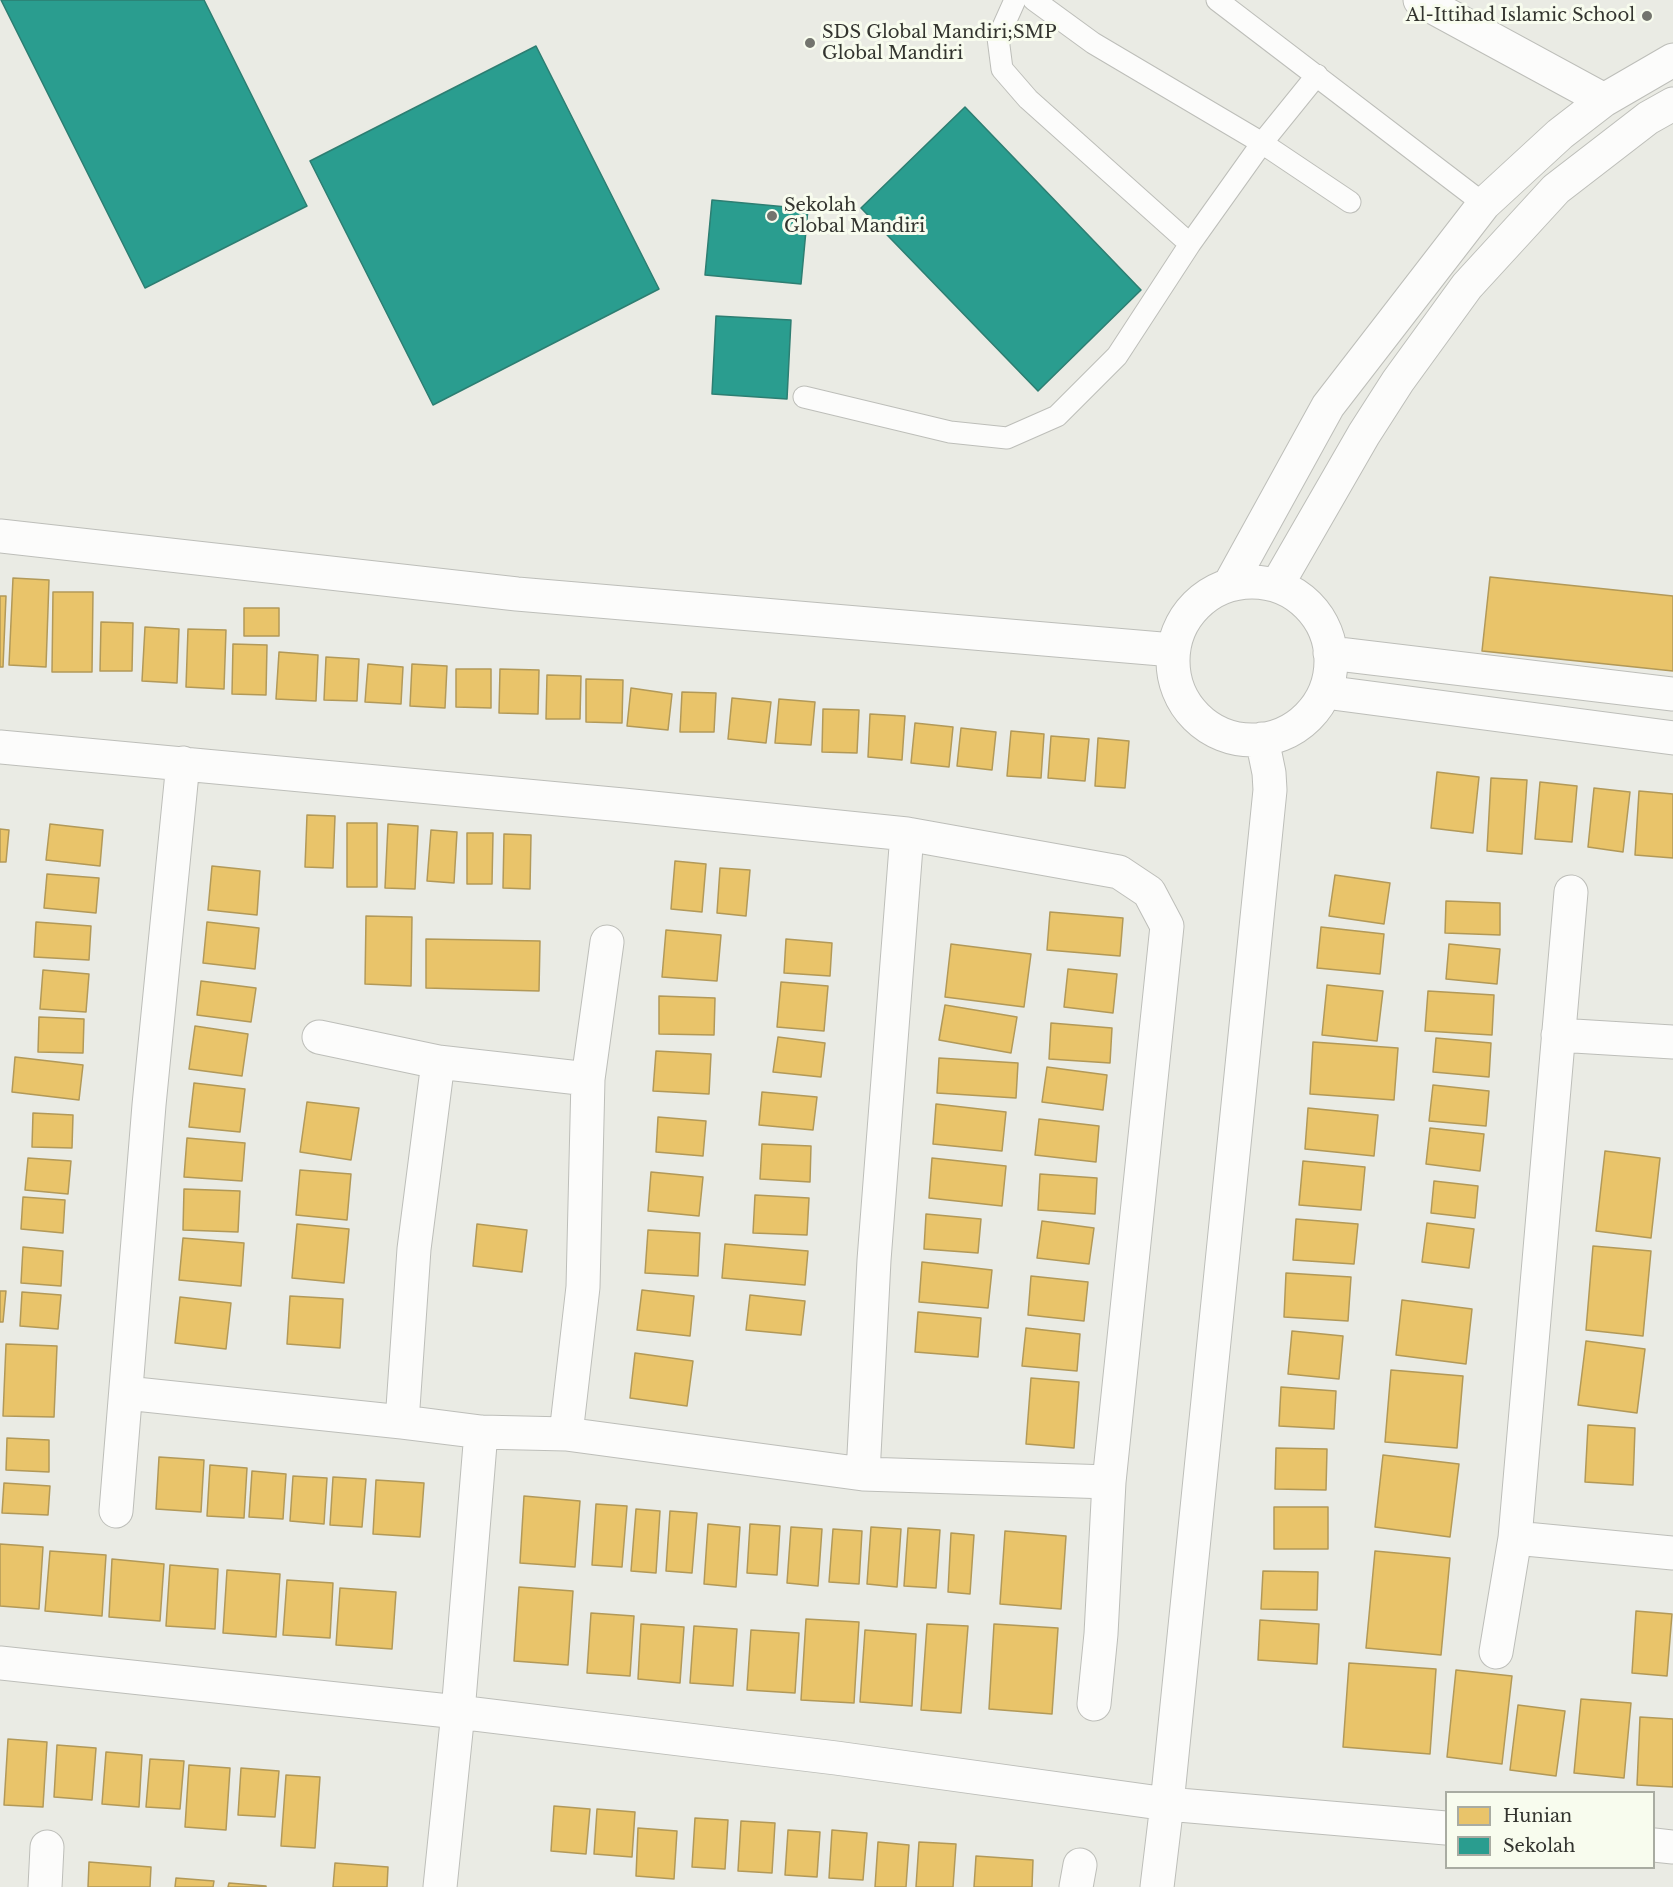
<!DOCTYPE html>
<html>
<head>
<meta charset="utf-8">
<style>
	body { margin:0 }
	#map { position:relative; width:1673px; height:1887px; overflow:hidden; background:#eaebe4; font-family:"Libre Baskerville",serif }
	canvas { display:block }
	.legend { position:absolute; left:1445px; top:1791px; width:210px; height:78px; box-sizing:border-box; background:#f8fcee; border:2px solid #a9aca2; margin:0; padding:8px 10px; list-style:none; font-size:18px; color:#33342f }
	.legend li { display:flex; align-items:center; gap:12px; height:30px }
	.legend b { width:30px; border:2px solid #a9aca2 }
</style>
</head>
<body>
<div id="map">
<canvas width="1673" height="1887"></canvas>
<ul class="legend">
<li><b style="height:16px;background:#e9c46a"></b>Hunian</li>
<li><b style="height:16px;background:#2a9d8f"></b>Sekolah</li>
</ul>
</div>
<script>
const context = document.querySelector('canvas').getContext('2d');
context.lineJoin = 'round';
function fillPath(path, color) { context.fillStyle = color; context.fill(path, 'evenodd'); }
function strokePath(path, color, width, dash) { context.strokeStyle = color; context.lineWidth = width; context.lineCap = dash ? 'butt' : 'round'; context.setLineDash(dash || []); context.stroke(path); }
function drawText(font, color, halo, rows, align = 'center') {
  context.font = font + ' "Libre Baskerville",serif'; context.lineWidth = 6; context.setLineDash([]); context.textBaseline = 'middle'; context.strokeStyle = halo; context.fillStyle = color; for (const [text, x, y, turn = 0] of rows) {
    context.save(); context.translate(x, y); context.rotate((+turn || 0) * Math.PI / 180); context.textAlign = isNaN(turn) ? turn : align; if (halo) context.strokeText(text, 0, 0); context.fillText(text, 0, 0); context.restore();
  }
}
const homes = new Path2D(`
	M1490,577l183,19v75l-191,-20z
	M13,578l36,2 -3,87 -37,-2z
	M53,592h40l-1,80h-40z
	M0,596h6l-3,71h-3z
	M244,608h35v28h-35z
	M101,622l32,1 -1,48h-32z
	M145,627l34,2 -2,54 -35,-2z
	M188,629l38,1 -2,59 -38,-2z
	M233,644l34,1 -1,50 -34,-1z
	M279,652l39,3 -2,46 -40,-2z
	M326,657l33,2 -2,42 -33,-1z
	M368,664l35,3 -2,37 -36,-2z
	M412,664l35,2 -2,42 -35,-2z
	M456,669h35v39l-35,-1z
	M500,669l39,1 -1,44 -39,-1z
	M547,675l34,1 -1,43h-34z
	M586,679l37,1 -1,43 -36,-1z
	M631,688l41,6 -4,36 -41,-4z
	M682,692l34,1 -2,39h-34z
	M732,698l39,4 -5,41 -38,-4z
	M779,699l36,3 -4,43 -36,-2z
	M823,709l36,1 -2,43 -35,-1z
	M870,714l35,2 -3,44 -34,-3z
	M915,723l38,4 -4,40 -38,-4z
	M961,728l35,4 -4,38 -35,-4z
	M1011,731l33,3 -3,44 -34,-2z
	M1051,736l38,3 -4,42 -37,-3z
	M1098,738l31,3 -4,47 -30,-2z
	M1437,772l42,5 -6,56 -42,-5z
	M1491,778l36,2 -5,74 -35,-3z
	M1540,782l37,4 -5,56 -37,-3z
	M1594,788l36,4 -7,60 -35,-5z
	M1639,791l34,3v64l-38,-3z
	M307,815l28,1 -2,52 -28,-1z
	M347,823h30v64h-30z
	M50,824l53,6 -3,36 -54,-6z
	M388,824l30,2 -3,63 -30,-1z
	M0,829l9,1 -3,32h-6z
	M431,830l26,2 -3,51 -27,-2z
	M467,833h26l-1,51h-25z
	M504,834l27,1 -1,54 -27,-1z
	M675,861l31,3 -4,48 -31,-3z
	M212,866l48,5 -3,44 -49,-5z
	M720,868l30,2 -4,46 -29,-3z
	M47,874l52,4 -3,35 -52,-5z
	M1335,875l55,8 -6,41 -55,-8z
	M1446,901l54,2v32l-55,-2z
	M1050,912l73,6 -3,38 -73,-6z
	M366,916l46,1 -1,69 -46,-2z
	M36,922l55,4 -2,34 -55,-3z
	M207,922l52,6 -4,41 -52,-6z
	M1321,927l63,7 -4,40 -63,-6z
	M666,930l55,5 -4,46 -55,-4z
	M426,939l114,2 -1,50 -113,-3z
	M786,939l46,4 -2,33 -46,-3z
	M951,944l80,10 -7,53 -79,-10z
	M1449,944l51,5 -3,35 -51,-5z
	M1068,969l49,5 -4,39 -49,-6z
	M43,970l46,4 -3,38 -46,-3z
	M201,981l55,7 -5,34 -54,-7z
	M781,982l47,4 -4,45 -47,-4z
	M1327,985l56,6 -6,50 -55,-6z
	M1428,991l66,4 -2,40 -67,-4z
	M659,996l56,2 -1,37 -55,-1z
	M945,1005l72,12 -6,36 -72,-13z
	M39,1017l45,2 -1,34 -45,-1z
	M1051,1023l61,5 -2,35 -61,-4z
	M195,1026l53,8 -6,42 -53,-7z
	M778,1037l47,6 -4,34 -48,-5z
	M1436,1038l55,5 -2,34 -56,-5z
	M1313,1042l85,6 -4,52 -84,-6z
	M656,1051l55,3 -2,40 -56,-3z
	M15,1057l68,8 -4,35 -67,-8z
	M939,1058l79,5 -2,35 -79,-5z
	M1047,1067l60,8 -4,35 -61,-8z
	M194,1083l51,6 -5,43 -51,-5z
	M1433,1085l56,6 -3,35 -57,-5z
	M762,1092l55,5 -4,33 -54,-5z
	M307,1102l52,6 -8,52 -51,-8z
	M936,1104l70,8 -4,39 -69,-7z
	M1308,1108l70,7 -4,41 -69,-7z
	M33,1113l40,2 -1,33 -40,-1z
	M658,1117l48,4 -3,35 -47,-4z
	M1039,1119l60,7 -3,36 -61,-7z
	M1430,1128l54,6 -4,37 -54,-7z
	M187,1138l58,5 -3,38 -58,-4z
	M762,1144l49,2 -1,36 -50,-3z
	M1605,1151l55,7 -9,80 -55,-7z
	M28,1158l43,3 -3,33 -43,-4z
	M932,1158l74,8 -4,40 -73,-8z
	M1303,1161l62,6 -4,43 -62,-5z
	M300,1170l51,4 -4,46 -51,-5z
	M651,1172l52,5 -4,39 -51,-5z
	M1040,1174l57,4 -2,36 -57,-4z
	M1434,1181l44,5 -3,32 -44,-5z
	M184,1189l56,2 -2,41 -55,-2z
	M755,1195l54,3 -2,37 -54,-2z
	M23,1197l42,3 -2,33 -42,-4z
	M926,1214l55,5 -3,34 -54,-4z
	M1296,1219l62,5 -4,40 -61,-4z
	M1042,1221l52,7 -5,36 -52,-6z
	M1427,1223l47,6 -5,39 -47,-6z
	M297,1224l52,5 -5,54 -52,-5z
	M477,1224l50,6 -5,42 -49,-6z
	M648,1230l52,3 -2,43 -53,-3z
	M183,1238l61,5 -3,43 -62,-6z
	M725,1244l83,7 -3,34 -83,-7z
	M1593,1246l58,5 -8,85 -57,-6z
	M23,1247l40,4 -2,35 -40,-3z
	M922,1262l70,8 -4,38 -69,-6z
	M1286,1273l65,4 -3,44 -64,-4z
	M1031,1276l57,6 -4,39 -56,-6z
	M642,1290l52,6 -4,40 -53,-6z
	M0,1291h6l-3,31h-3z
	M22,1292l39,3 -3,34 -38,-3z
	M750,1295l55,6 -4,34 -55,-5z
	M290,1296l53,3 -3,49 -53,-4z
	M180,1297l51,6 -5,46 -51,-6z
	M1402,1300l70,9 -6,55 -70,-9z
	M918,1312l63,6 -3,39 -63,-5z
	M1026,1328l54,6 -3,37 -55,-5z
	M1292,1331l51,5 -4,43 -51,-5z
	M1586,1341l59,8 -8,64 -59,-8z
	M6,1344l51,2 -3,71 -51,-1z
	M635,1353l58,8 -6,45 -57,-8z
	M1391,1370l72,6 -6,72 -72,-6z
	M1031,1378l48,4 -5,66 -48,-4z
	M1281,1387l55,4 -2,38 -55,-3z
	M1588,1425l47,3 -2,57 -48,-3z
	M7,1438l42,2v32l-43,-2z
	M1276,1448l51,1 -1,41 -51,-1z
	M1383,1455l76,9 -9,73 -75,-10z
	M159,1457l45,3 -3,52 -45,-3z
	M210,1465l37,3 -3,50 -37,-2z
	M252,1471l34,3 -3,45 -34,-2z
	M293,1476l34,2 -3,46 -34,-3z
	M333,1477l33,2 -4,48 -32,-2z
	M376,1480l48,3 -4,54 -47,-3z
	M4,1483l46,3 -2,29 -46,-2z
	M524,1496l56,5 -5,66 -55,-4z
	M596,1504l31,2 -5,61 -30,-2z
	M1274,1507h54v42h-54z
	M636,1509l24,2 -4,62 -25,-2z
	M670,1511l27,2 -5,60 -26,-2z
	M708,1524l32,3 -4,60 -32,-3z
	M750,1524l30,2 -3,49 -30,-2z
	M791,1527l31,2 -4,57 -31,-3z
	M871,1527l30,2 -4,58 -30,-3z
	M908,1528l32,2 -4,58 -32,-2z
	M833,1529l29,2 -3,53 -30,-2z
	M1005,1531l61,5 -5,73 -61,-5z
	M951,1533l23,2 -4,59 -22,-2z
	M0,1544l43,3 -4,62 -39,-3z
	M50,1551l56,4 -4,61 -57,-5z
	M1375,1551l75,7 -9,97 -75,-7z
	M112,1559l52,5 -4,57 -51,-4z
	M170,1565l48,4 -3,60 -49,-3z
	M227,1570l53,4 -4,63 -53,-4z
	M1263,1571l55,1 -1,38 -56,-1z
	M287,1580l46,3 -3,55 -47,-3z
	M519,1587l54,4 -5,74 -54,-4z
	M340,1588l56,4 -4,57 -56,-4z
	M1636,1611l36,3 -5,62 -35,-3z
	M591,1613l43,3 -4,60 -43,-3z
	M806,1619l53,3 -5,81 -53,-3z
	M1260,1620l59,4 -2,40 -59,-4z
	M641,1624l43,3 -4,56 -42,-4z
	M927,1624l41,2 -7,87 -40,-3z
	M994,1624l64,4 -6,86 -63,-5z
	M694,1626l43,3 -4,57 -43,-3z
	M751,1630l48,3 -4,60 -48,-3z
	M865,1630l51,4 -4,72 -52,-4z
	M1349,1663l87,6 -6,85 -87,-7z
	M1456,1670l56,6 -10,88 -55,-7z
	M1581,1699l50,4 -7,75 -50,-5z
	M1518,1705l47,6 -9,65 -46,-6z
	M1640,1717l33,2v68l-36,-2z
	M8,1739l39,3 -4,65 -39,-2z
	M57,1745l39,3 -4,52 -38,-3z
	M106,1752l36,3 -3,52 -37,-3z
	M150,1759l34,2 -4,48 -34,-2z
	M189,1765l41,3 -4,62 -41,-3z
	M241,1768l38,3 -4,46 -37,-2z
	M286,1775l34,2 -5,71 -34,-2z
	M554,1806l36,3 -4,45 -35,-3z
	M597,1809l38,3 -3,45 -38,-3z
	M695,1818l33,2 -3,49 -33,-2z
	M741,1821l34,2 -3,50 -34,-2z
	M638,1828l39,3 -3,48 -38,-3z
	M788,1830l32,2 -3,45 -32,-2z
	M832,1830l35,3 -4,47 -34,-2z
	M878,1842l31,3 -3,42h-31z
	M919,1842l37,2 -3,43h-37z
	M976,1856l57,4 -1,27h-58z
	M89,1862l62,5 -1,20h-62z
	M335,1863l53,4 -1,20h-54z
	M176,1878l38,3 -1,6h-38z
	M229,1883l37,3v1h-38z`);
const schools = new Path2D(`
	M1,0h203l103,206 -162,82z
	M536,46l123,243 -226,116 -123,-244z
	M965,107l176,183 -103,101 -177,-183z
	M712,200l96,9 -7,75 -96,-9z
	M716,316l75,4 -4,79 -75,-5z`);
const service = new Path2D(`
	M1034,0l59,43 169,100 88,59
	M1217,0l267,204
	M1190,244l72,-101 55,-68
	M804,397l146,35 57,6 50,-22 60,-60 73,-112 -162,-145 -26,-30 -4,-31 17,-38`);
const minor = new Path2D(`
	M1420,0l184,100
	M0,536l517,58 656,56
	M1231,582l97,-176 156,-202 76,-70 44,-34 69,-40
	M1173 661a79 79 0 1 1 158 0a79 79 0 1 1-158 0Z
	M1277,585l87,-151 34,-53 69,-95 89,-97 92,-71 25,-14
	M1330,653l343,41
	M1325,692l348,46
	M0,747l623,58 284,29 212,38 30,20 18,34 -58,556 -8,152 -7,70
	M1558,1035l115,7
	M319,1037l119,25 150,17
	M126,1393l276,29 79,10 85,2 297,40 246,8
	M402,1422l12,-173 24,-187
	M566,1434l17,-147 5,-208 19,-137
	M863,1474l11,-214 33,-426
	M116,1511l33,-406 34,-342
	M1515,1538l158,15
	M1496,1652l19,-114 56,-646
	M0,1663l458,49 378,46 331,46 279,24
	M1654,1845l19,2
	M45,1887l2,-40
	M440,1887l18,-175 23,-280
	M1076,1887l4,-22
	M1157,1887l10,-83 103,-1014 -1,-17 -7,-34`);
const markers = [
	[1647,16,6,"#73746e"],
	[810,43,6,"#73746e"],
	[772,216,6,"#73746e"]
];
const poiNames = [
	["Al-Ittihad Islamic School",1635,16,"right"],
	["SDS Global Mandiri;SMP",822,33],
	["Global Mandiri",822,54],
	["Sekolah",784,206],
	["Global Mandiri",784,227]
];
fillPath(homes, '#e9c46a');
strokePath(homes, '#b29958', 1.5);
fillPath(schools, '#2a9d8f');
strokePath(schools, '#2d7e72', 1.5);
strokePath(service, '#bdbeb9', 23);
strokePath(minor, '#bdbeb9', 35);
strokePath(service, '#fcfcfb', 21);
strokePath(minor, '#fcfcfb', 33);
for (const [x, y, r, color] of markers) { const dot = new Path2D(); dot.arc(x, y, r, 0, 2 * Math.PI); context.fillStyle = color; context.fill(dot); strokePath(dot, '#f8fcee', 2); }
drawText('18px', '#33342f', '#f8fcee', poiNames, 'left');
</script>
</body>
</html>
